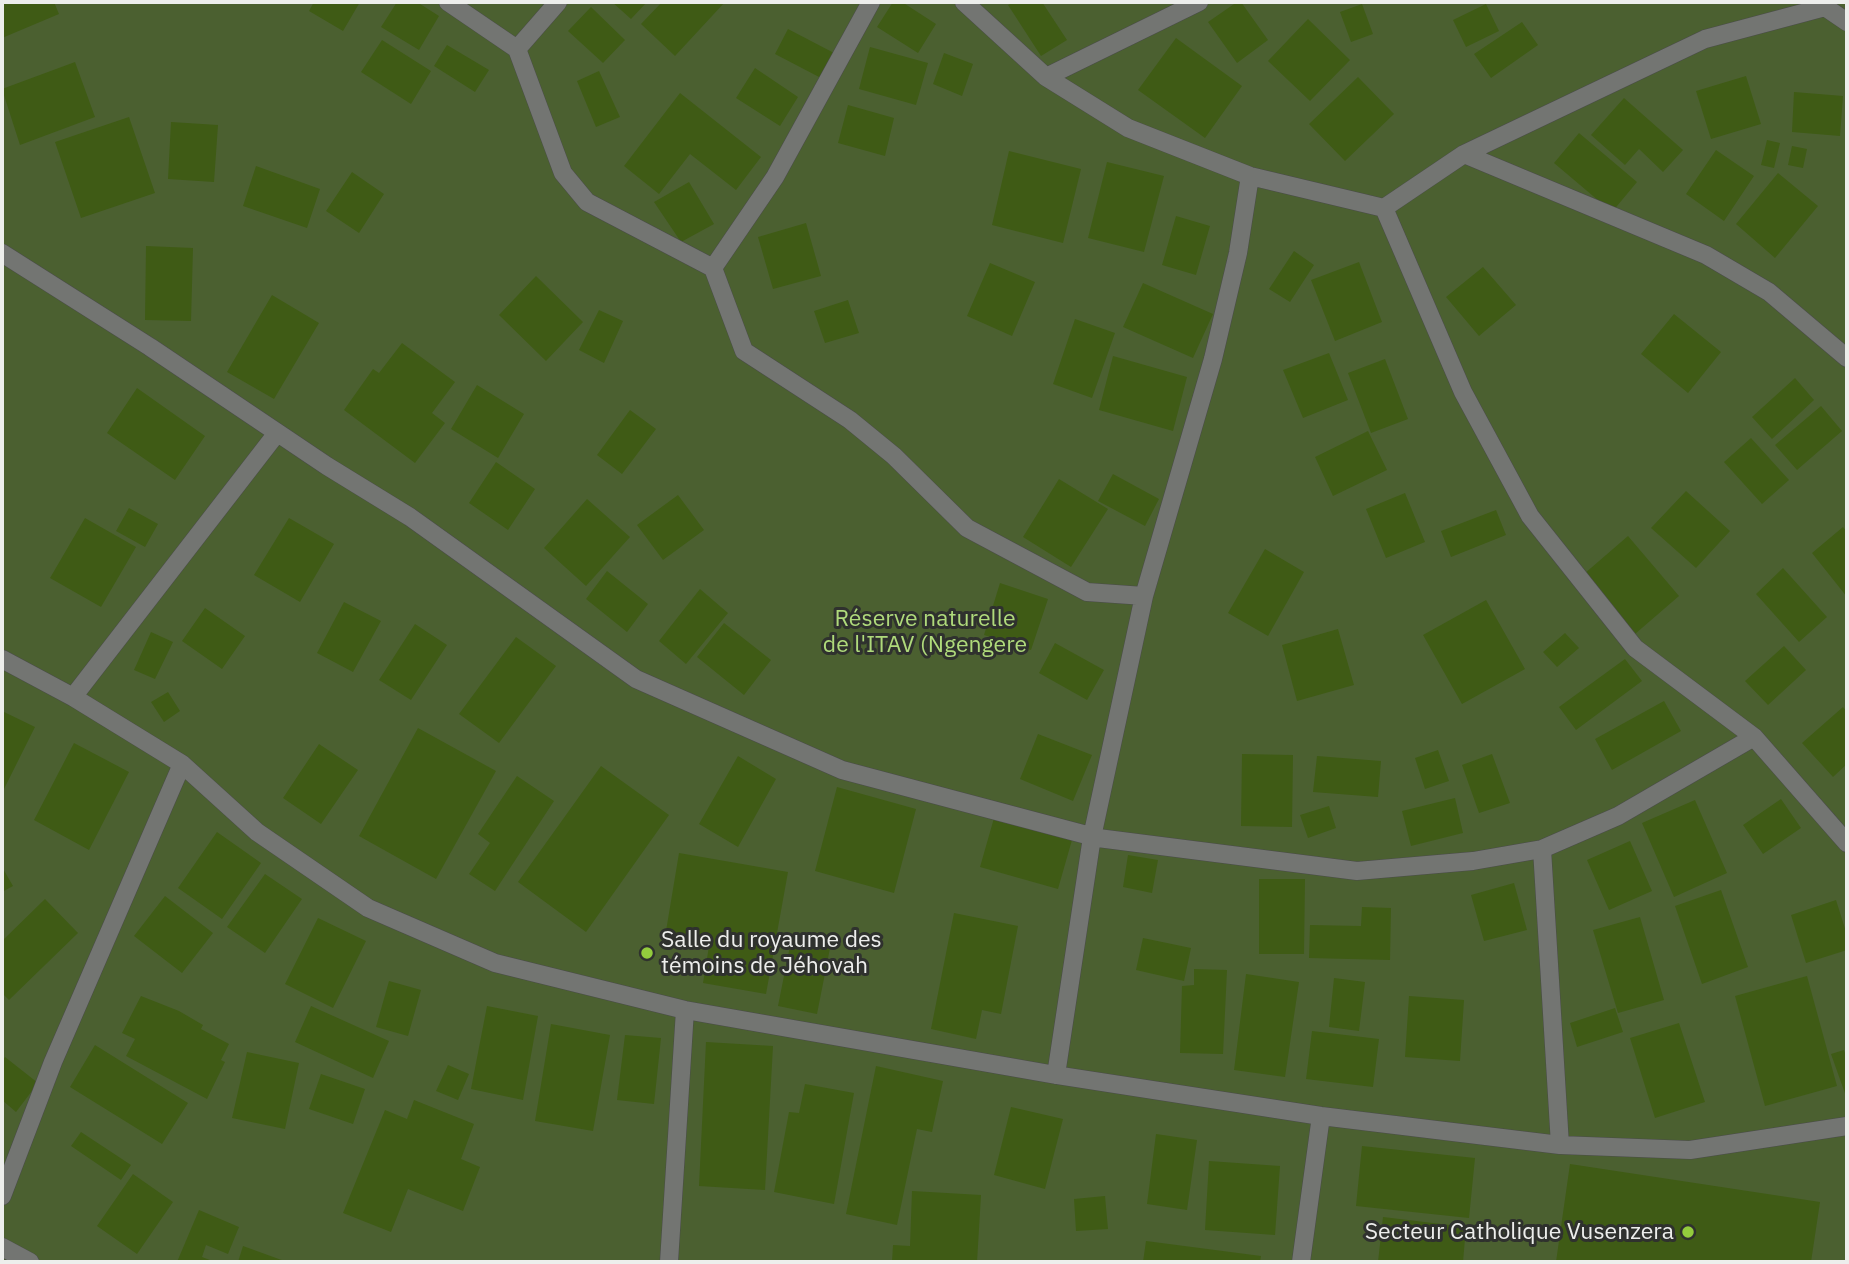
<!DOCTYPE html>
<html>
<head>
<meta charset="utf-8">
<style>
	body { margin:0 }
	#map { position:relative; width:1849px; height:1264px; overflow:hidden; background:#2f312e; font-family:"IBM Plex Sans",sans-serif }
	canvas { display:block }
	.frame { position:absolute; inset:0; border:4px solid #edeeec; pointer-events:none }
</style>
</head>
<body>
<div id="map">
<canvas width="1849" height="1264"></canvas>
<div class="frame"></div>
</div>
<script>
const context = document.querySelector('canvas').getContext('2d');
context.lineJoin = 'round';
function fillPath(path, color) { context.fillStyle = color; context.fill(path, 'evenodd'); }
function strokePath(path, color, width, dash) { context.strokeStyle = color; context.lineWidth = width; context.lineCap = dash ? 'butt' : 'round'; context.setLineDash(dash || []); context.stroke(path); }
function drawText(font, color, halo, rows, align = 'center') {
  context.font = font + ' "IBM Plex Sans",sans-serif'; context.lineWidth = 6; context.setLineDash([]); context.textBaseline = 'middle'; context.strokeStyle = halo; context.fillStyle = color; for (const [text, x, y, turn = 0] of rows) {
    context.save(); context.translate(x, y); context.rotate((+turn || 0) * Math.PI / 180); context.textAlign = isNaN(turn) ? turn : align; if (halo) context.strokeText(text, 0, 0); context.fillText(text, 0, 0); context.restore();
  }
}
const green = new Path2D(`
	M2,2h1845v1260h-1845z`);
const building = new Path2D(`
	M2,2h52l5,12 -57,24z
	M314,2h46l-17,29 -34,-20z
	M397,2h20l22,14 -20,34 -38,-23z
	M612,2h35l-16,17z
	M662,2h63l-50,54 -34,-32z
	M893,2h9l34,22 -18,29 -41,-26z
	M1014,2h28l25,38 -26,16 -33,-51z
	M1237,2h4l27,38 -31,23 -29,-41z
	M1362,4l11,30 -22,8 -11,-30z
	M1486,4l13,27 -33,16 -13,-27z
	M591,7l34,33 -22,23 -35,-32z
	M1308,19l42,41 -40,41 -42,-40z
	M1522,22l16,23 -47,33 -17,-24z
	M788,29l46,24 -13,25 -46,-24z
	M1176,38l66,48 -37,52 -67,-48z
	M382,40l49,31 -20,33 -50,-32z
	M447,45l42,25 -14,22 -41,-26z
	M870,47l58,16 -12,42 -57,-16z
	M944,53l29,11 -11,32 -29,-12z
	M75,62l20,55 -75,28 -18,-56z
	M755,68l43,29 -18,29 -44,-28z
	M599,71l21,46 -24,10 -19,-46z
	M1746,76l15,48 -50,15 -15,-48z
	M1358,77l36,37 -49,47 -36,-37z
	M1794,92l49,4 -3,40 -48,-4z
	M680,93l81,64 -25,33 -46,-36 -31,40 -35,-28z
	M1624,98l59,52 -20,22 -24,-23 -14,16 -34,-30z
	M848,105l46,13 -9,38 -47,-13z
	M129,117l26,76 -74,25 -26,-76z
	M171,122l47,3 -4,57 -46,-3z
	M1579,133l58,49 -25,30 -58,-49z
	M1767,140l13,3 -6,25 -13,-3z
	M1792,146l15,3 -4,19 -15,-3z
	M1716,150l38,26 -30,45 -38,-27z
	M1009,151l72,18 -18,74 -71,-18z
	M1107,162l57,14 -20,76 -56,-14z
	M256,166l64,23 -13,39 -64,-22z
	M352,172l32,22 -25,39 -33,-22z
	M1778,173l40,33 -43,52 -39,-34z
	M689,182l25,42 -33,18 -27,-40z
	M1176,216l34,10 -14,49 -34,-10z
	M806,223l15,53 -48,13 -15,-52z
	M146,246l47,2 -2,73 -46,-1z
	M1294,251l20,14 -24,37 -21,-13z
	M1359,262l23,60 -47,19 -24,-61z
	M990,263l45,19 -23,54 -45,-20z
	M1483,267l33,38 -37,31 -33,-39z
	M536,276l47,46 -37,39 -47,-46z
	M1143,283l70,31 -20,44 -70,-31z
	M272,295l47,28 -45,76 -47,-27z
	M848,300l11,33 -34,10 -11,-32z
	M599,310l24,11 -19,42 -25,-13z
	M1674,314l47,38 -33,41 -47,-39z
	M1075,319l40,14 -23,65 -39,-14z
	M402,343l53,39 -23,31 13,10 -30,40 -71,-53 29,-41 6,4z
	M1329,353l19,47 -45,18 -20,-48z
	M1113,356l74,21 -14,54 -74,-21z
	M1385,359l23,60 -37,14 -23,-60z
	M1795,378l19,22 -42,39 -20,-22z
	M477,385l47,29 -26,44 -47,-29z
	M137,388l68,48 -30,44 -68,-47z
	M1821,406l21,25 -45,39 -22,-25z
	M630,410l26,19 -34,45 -25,-19z
	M1368,431l19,39 -54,26 -18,-39z
	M1751,438l38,42 -27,24 -38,-42z
	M496,462l39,27 -27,41 -39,-27z
	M1113,474l46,25 -14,27 -47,-25z
	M1059,479l49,30 -37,58 -48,-30z
	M1686,491l44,40 -34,37 -45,-40z
	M1405,493l20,49 -39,16 -20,-49z
	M678,495l26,35 -41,30 -26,-35z
	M587,499l43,38 -44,49 -42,-38z
	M129,508l29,16 -13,23 -29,-16z
	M1496,510l10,25 -55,22 -10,-26z
	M85,518l51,29 -35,60 -51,-29z
	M289,518l45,26 -34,58 -46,-27z
	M1843,527l4,5v65l-35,-44z
	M1628,536l51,60 -44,38 -51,-60z
	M1265,549l39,23 -36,64 -40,-23z
	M1783,568l44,49 -28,25 -43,-48z
	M607,571l41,33 -21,28 -41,-33z
	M1000,583l48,16 -17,51 -47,-15z
	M700,589l28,24 -42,51 -27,-23z
	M1486,600l39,69 -63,35 -39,-69z
	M344,602l37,19 -28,51 -36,-19z
	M205,608l40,28 -23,33 -40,-28z
	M724,623l47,37 -27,35 -47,-38z
	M415,624l32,21 -36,55 -32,-20z
	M1338,629l16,56 -57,16 -15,-56z
	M151,632l22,10 -18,37 -21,-9z
	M1565,633l14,15 -22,19 -14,-15z
	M516,637l40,29 -57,77 -40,-29z
	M1055,643l49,27 -17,30 -48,-27z
	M1784,646l22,24 -38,35 -23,-24z
	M1625,659l17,22 -66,49 -17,-23z
	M168,692l12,19 -16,11 -13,-20z
	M1664,701l17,30 -69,39 -17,-31z
	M1843,707l4,5v52l-14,13 -31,-34z
	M2,711l33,16 -33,66z
	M418,728l78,43 -60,108 -77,-43z
	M1038,734l54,21 -19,46 -53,-22z
	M74,743l55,29 -40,78 -55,-30z
	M319,744l39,26 -37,54 -38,-26z
	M1438,750l11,31 -24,8 -10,-31z
	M1242,754l51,1 -1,72 -51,-1z
	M1492,754l18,49 -31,10 -17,-48z
	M738,756l38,23 -38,68 -39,-23z
	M1317,756l64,5 -3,36 -65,-5z
	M601,766l68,49 -83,117 -68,-50z
	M517,776l37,25 -59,90 -26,-17 21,-31 -12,-9z
	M837,787l79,22 -22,84 -79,-22z
	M1455,798l8,35 -52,13 -9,-35z
	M1781,799l20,29 -38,26 -20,-29z
	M1695,800l32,73 -53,24 -32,-74z
	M1329,806l7,22 -28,10 -8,-23z
	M996,811l78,22 -16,56 -78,-22z
	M217,832l44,31 -39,56 -44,-31z
	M1630,841l22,50 -43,19 -22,-50z
	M679,853l109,19 -22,122 -63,-11 7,-43 -44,-9z
	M1128,855l30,5 -6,33 -29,-6z
	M2,867l11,19 -11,6z
	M265,874l37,25 -37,54 -38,-26z
	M1259,879h46l-1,75h-45z
	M1514,883l13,47 -43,11 -13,-46z
	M1721,890l27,77 -46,17 -27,-78z
	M165,896l48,37 -31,40 -48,-37z
	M45,899l33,34 -69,67 -7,-7v-52z
	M1836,900l11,35v15l-41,13 -15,-48z
	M1362,907l29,1 -1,52 -81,-2 1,-33 51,1z
	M954,913l64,13 -17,88 -19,-4 -6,29 -45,-10z
	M1640,917l24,83 -46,13 -25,-83z
	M318,918l48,23 -33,67 -48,-24z
	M792,936l39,7 -14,71 -39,-8z
	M1143,938l48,10 -7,33 -48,-11z
	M1194,969l33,1 -4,84 -43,-1 2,-67 12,-1z
	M1246,974l53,8 -14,95 -51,-7z
	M1807,976l30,110 -72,20 -30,-110z
	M1334,978l31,4 -6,49 -30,-4z
	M389,981l32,9 -13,46 -32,-9z
	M141,996l38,15 24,14 -2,4 28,15 -8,16 4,2 -18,37 -81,-43 9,-17 -13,-6z
	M1409,996l55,4 -4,61 -55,-4z
	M311,1006l78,35 -16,37 -78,-36z
	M487,1006l51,10 -15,84 -52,-11z
	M1615,1008l8,24 -46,15 -7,-24z
	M1679,1023l26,79 -50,16 -25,-80z
	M551,1024l59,11 -17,96 -58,-10z
	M1312,1031l67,8 -6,48 -67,-8z
	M625,1035l36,3 -7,66 -37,-4z
	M706,1042l67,4 -8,144 -66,-4z
	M95,1045l93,58 -26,41 -92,-57z
	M1844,1050l3,9v40l-16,-45z
	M247,1052l52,11 -14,66 -53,-11z
	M5,1057l33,26 -22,29 -14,-12v-39z
	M448,1065l21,9 -11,26 -22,-9z
	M876,1066l67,15 -11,51 -15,-3 -20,96 -51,-11z
	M321,1074l44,15 -12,35 -44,-15z
	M805,1084l49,9 -20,111 -60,-12 15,-80 10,1z
	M414,1100l60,24 -13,35 19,8 -17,44 -55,-22 -17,43 -48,-19 42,-103 22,9z
	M1011,1107l52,12 -18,70 -51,-14z
	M81,1132l50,33 -10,15 -50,-34z
	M1156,1134l41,6 -10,70 -40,-6z
	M1362,1146l113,12 -6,60 -113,-12z
	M1209,1161l71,5 -5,69 -70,-5z
	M1570,1164l250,38 -9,60h-255z
	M133,1174l40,28 -36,52 -40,-28z
	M912,1191l69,4 -4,67h-85l1,-17 17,1z
	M1105,1196l3,33 -32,2 -2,-32z
	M199,1210l40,17 -11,27 -22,-9 -4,12 13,5h-38z
	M1383,1217l83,10 -3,35h-85z
	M1146,1241l115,15 -1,6h-117z
	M243,1246l44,16h-49z`);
const minor = new Path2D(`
	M448,2l69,47 46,124 24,29 126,66 31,83 106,69 44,36 73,72 120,64 57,4
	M964,2l82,75 82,51 122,48 134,32 80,-54 241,-115 120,-32 22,15
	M517,49l41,-47
	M1046,77l153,-75
	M1464,154l242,101 63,37 78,66
	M1384,208l79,184 67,124 105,132 119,89 93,106
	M2,253l148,94 177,119 83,51 226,162 206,91 256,68 259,33 116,-10 69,-12 76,-33 136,-79
	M713,268l62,-91 96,-175
	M2,659l71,38 109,67 75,68 111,76 127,55 190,47 371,65 265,41 239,29 130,5 157,-24
	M73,697l204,-264
	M1542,849l18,296
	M1056,1075l36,-238 52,-241 69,-237 25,-106 12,-77
	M2,1196l51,-134 129,-298
	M2,1247l28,15
	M669,1262l16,-252
	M1301,1262l20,-146`);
const markers = [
	[647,953,7,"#93cc3d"],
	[1688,1232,7,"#93cc3d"]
];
const parkNames = [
	["Réserve naturelle",925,619],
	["de l'ITAV (Ngengere",925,645]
];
const poiNames = [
	["Salle du royaume des",661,940],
	["témoins de Jéhovah",661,966],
	["Secteur Catholique Vusenzera",1674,1232,"right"]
];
fillPath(green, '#4b6030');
fillPath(building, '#3f5b15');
strokePath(minor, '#4a4c49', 19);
strokePath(minor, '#737572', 18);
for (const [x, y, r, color] of markers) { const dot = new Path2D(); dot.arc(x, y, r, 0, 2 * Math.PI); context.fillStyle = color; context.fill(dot); strokePath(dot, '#2f312e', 2.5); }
drawText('23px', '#afda7b', '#2f312e', parkNames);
drawText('23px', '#edeeec', '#2f312e', poiNames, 'left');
</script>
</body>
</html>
